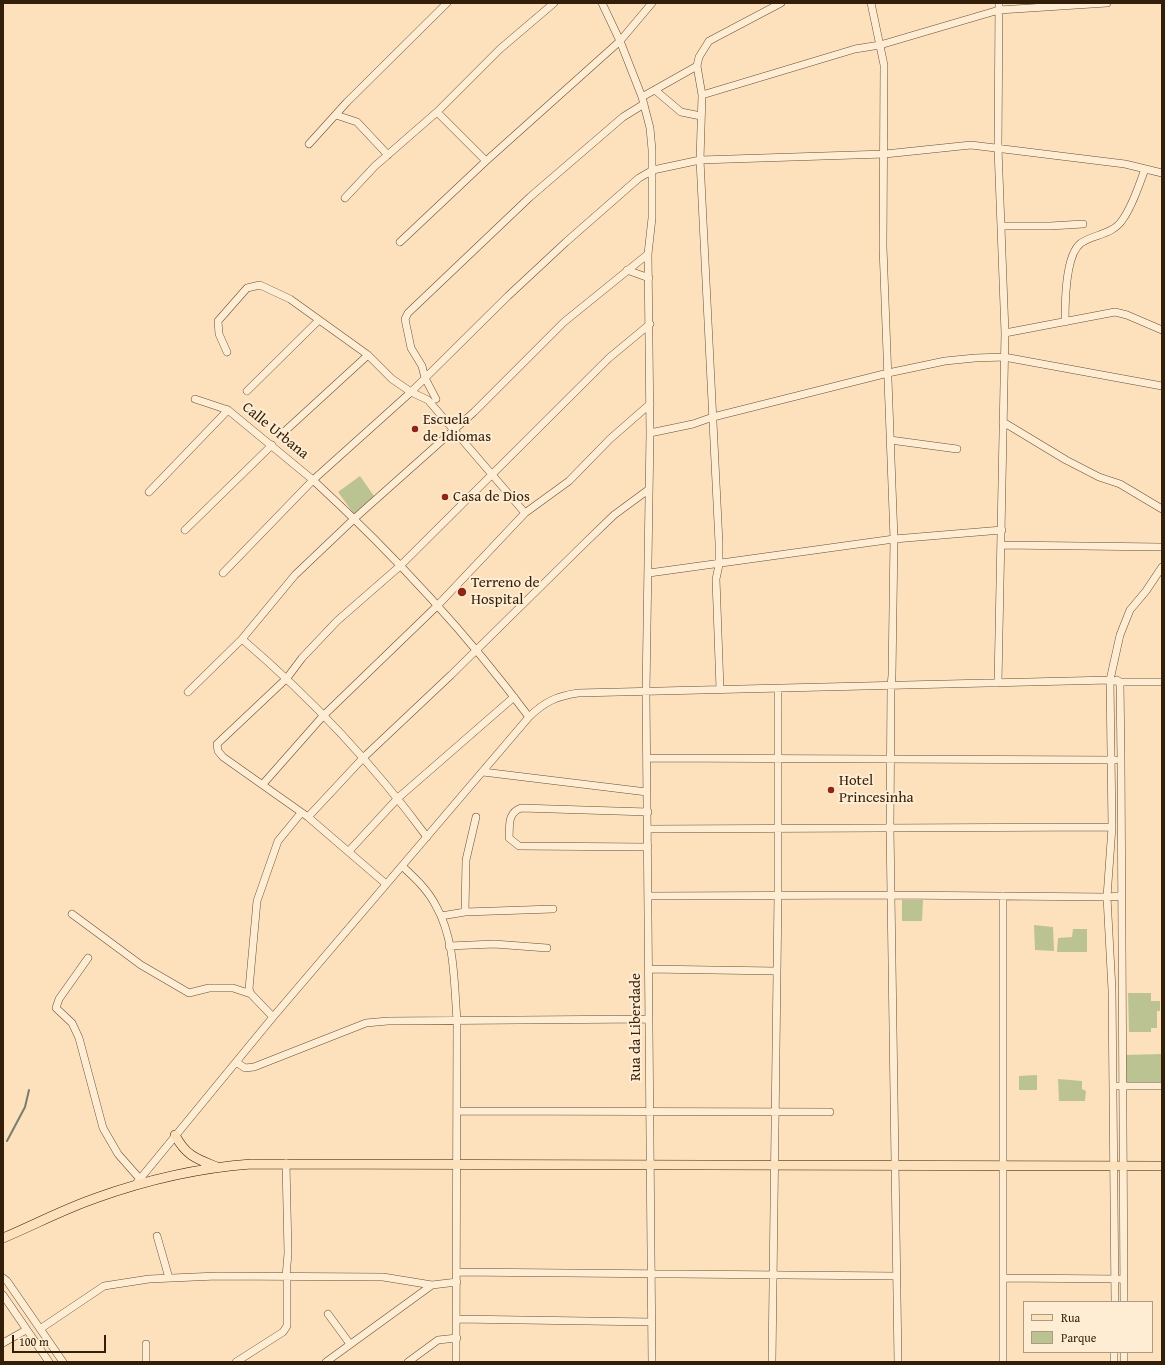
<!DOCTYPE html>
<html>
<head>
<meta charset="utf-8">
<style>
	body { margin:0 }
	#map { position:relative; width:1165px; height:1365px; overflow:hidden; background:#fde1bc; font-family:"Gentium Book Plus",serif }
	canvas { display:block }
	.frame { position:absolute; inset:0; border:4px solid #331e0a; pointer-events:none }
	.legend { position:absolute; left:1023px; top:1301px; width:130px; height:52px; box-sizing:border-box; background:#feecd3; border:1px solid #ad9a83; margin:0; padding:5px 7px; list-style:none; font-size:12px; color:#331e0a }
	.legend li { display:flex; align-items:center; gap:8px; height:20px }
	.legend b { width:20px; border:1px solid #ad9a83 }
	.scale { position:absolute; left:12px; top:1335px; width:94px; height:18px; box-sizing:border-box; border:2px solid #331e0a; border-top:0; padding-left:5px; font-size:12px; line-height:14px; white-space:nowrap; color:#331e0a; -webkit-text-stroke:3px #feecd3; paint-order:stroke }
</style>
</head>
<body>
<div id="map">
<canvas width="1165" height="1365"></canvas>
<div class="frame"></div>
<ul class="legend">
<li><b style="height:5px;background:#fde1bc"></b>Rua</li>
<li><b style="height:11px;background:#bcc393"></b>Parque</li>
</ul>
<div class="scale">100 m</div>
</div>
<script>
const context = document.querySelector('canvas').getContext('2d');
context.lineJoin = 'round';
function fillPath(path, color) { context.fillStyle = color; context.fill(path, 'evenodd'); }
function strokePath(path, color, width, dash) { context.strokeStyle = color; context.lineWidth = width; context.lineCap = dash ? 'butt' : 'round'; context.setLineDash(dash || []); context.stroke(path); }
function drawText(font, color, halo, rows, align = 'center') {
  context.font = font + ' "Gentium Book Plus",serif'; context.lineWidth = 4; context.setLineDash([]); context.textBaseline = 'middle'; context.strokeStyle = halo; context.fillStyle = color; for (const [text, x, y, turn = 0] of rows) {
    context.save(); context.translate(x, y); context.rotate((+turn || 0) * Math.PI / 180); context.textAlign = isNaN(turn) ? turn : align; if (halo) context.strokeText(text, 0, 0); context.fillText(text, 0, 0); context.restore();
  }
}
const green = new Path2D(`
	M360,476l14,20 -20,18 -16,-22z
	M902,900h21l-1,21h-20z
	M1034,925l19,2 1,24 -19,-1z
	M1073,929h14v23h-30l1,-14 14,-1z
	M1128,993h23v8h9v10h-3v17h-6v4h-22z
	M1162,1054v30l-38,1 -1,-30z
	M1037,1075v15h-18v-14z
	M1058,1079l24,2v8l4,2 -1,10h-26z`);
const stream = new Path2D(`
	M7,1141l18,-34 4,-17`);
const minor = new Path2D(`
	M602,3l18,38 22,56 8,31 2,22v68l-4,36 2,179 -4,259 6,670
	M871,3l13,62 -1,182 11,292 -2,136 -1,11 -1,142 8,534
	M655,90l26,22 20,4
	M702,95l153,-46 25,-4 119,-35 108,-7
	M642,97l55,-31
	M437,112l49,49
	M336,115l21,7 31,33
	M309,144l38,-42 100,-99
	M345,198l30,-32 62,-54 63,-63 54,-46
	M1002,226h48l33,-2
	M400,242l86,-81 134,-120 32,-38
	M627,270l22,8
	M1065,322c0,-19 0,-67 16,-79 13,-9 32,-8 42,-24 10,-14 16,-34 22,-50
	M1005,333l110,-21 12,3 35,15
	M227,352l-8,-18 -1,-13 29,-33 13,-3 30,14 78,56 24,24 19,13 17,8 97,113
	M247,391l72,-71
	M195,399l33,11 85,70 -90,93
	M436,399l-11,-21 -3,-12 -11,-18 -6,-29 3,-6 122,-116 93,-80 21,-13
	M1003,422l63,38 33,17 21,7 42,25
	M285,431l83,-76
	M650,433l43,-9 20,-7 175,-44 57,-12 30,-3 29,-1 158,29
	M890,440l67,9
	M149,492l79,-82
	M185,530l87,-85
	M1002,545l160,2
	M649,573l245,-34 108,-9
	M242,639c69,59 131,125 185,198
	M1117,680l3,2 1,78 3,542
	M998,683l7,-350 -7,-185 1,-145
	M720,689l-4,-110 3,-14v-22l-19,-383 2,-65 -5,-29 2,-9 10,-16 72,-38
	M188,692l54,-53 53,-64 60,-57 119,-106 90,-90 84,-68
	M529,717c-64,-86 -137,-164 -216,-237l98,-88 97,-96 58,-54 73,-64 14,-8 47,-10 185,-6 86,-9 154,19 37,9
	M647,758l468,2
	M483,772l164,20
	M263,784l60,-68 115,-111 87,-92 44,-32 41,-42 40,-35
	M648,812l-127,-4c-14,5 -11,18 -12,30l10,8 129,1
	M308,817l56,-60 87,-82 135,-133 28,-27 34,-25
	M648,829l464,-2
	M349,851l49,-53 116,-101
	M402,866c13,12 26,24 34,40 19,33 18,77 21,114l-1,342
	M386,884l-78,-67 -85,-60 -5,-6 -1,-7 70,-66 15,-20 35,-37 63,-55 209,-208 41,-34
	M648,896l244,-1 215,2 15,-1
	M465,912l1,-52 10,-43
	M72,914l69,51 48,28 20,-5h24l18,6
	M441,916l24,-4 88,-3
	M449,946l45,-2 53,4
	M88,958l-29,41 -3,9 16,15 7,15 24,90 15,26 22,25
	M649,969l127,2
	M273,1017l-22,-23 -2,-5 8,-88 21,-60 23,-28
	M236,1062l9,6 9,-1 112,-44 22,-2 261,-2
	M1118,1086h44
	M457,1111l373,1
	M286,1163l2,90 -2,24
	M135,1185l138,-168 256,-300c15,-15 28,-21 49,-24l532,-13 10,2h42
	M157,1236l12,42
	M457,1272l439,4
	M3,1278l4,3 56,81
	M1004,1278l115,1
	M3,1295l46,67
	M1115,1302l-3,-312 -5,-93 5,-70 -2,-147 10,-45 10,-25 16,-19 16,-24
	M328,1314l22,30
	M457,1319l195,3
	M40,1329l64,-43 45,-7 68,-3 166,1 49,8
	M3,1343l23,-13
	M146,1344v18
	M236,1362l47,-30 4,-6v-48
	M326,1362l106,-77 25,-3
	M408,1362l30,-22 19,-2
	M772,1362l6,-467v-206
	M1003,1362v-466
	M1114,1362v-10
	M1124,1362v-10`);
const major = new Path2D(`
	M175,1135c11,21 22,24 42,32
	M3,1238c31,-13 61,-29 93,-40 50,-18 102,-30 155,-34l911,2`);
const markers = [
	[415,429,4,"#8f2418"],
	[445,497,4,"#8f2418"],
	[462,592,5,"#8f2418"],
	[831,790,4,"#8f2418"]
];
const poiNames = [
	["Escuela",423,420],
	["de Idiomas",423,437],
	["Casa de Dios",453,497],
	["Terreno de",471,583],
	["Hospital",471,600],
	["Hotel",839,781],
	["Princesinha",839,798]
];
const streetNames = [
	["Calle Urbana",275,431,39],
	["Rua da Liberdade",636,1027,-90]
];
fillPath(green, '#bcc393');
strokePath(stream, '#747e6e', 2);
strokePath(minor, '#664f36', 8);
strokePath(major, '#331e0a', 10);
strokePath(minor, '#feecd3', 7);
strokePath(major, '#fde1bc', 9);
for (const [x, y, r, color] of markers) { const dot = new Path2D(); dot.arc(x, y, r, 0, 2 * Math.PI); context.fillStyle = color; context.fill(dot); strokePath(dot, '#feecd3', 1.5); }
drawText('15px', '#331e0a', '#feecd3', poiNames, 'left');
drawText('15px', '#331e0a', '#feecd3', streetNames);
</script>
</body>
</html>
